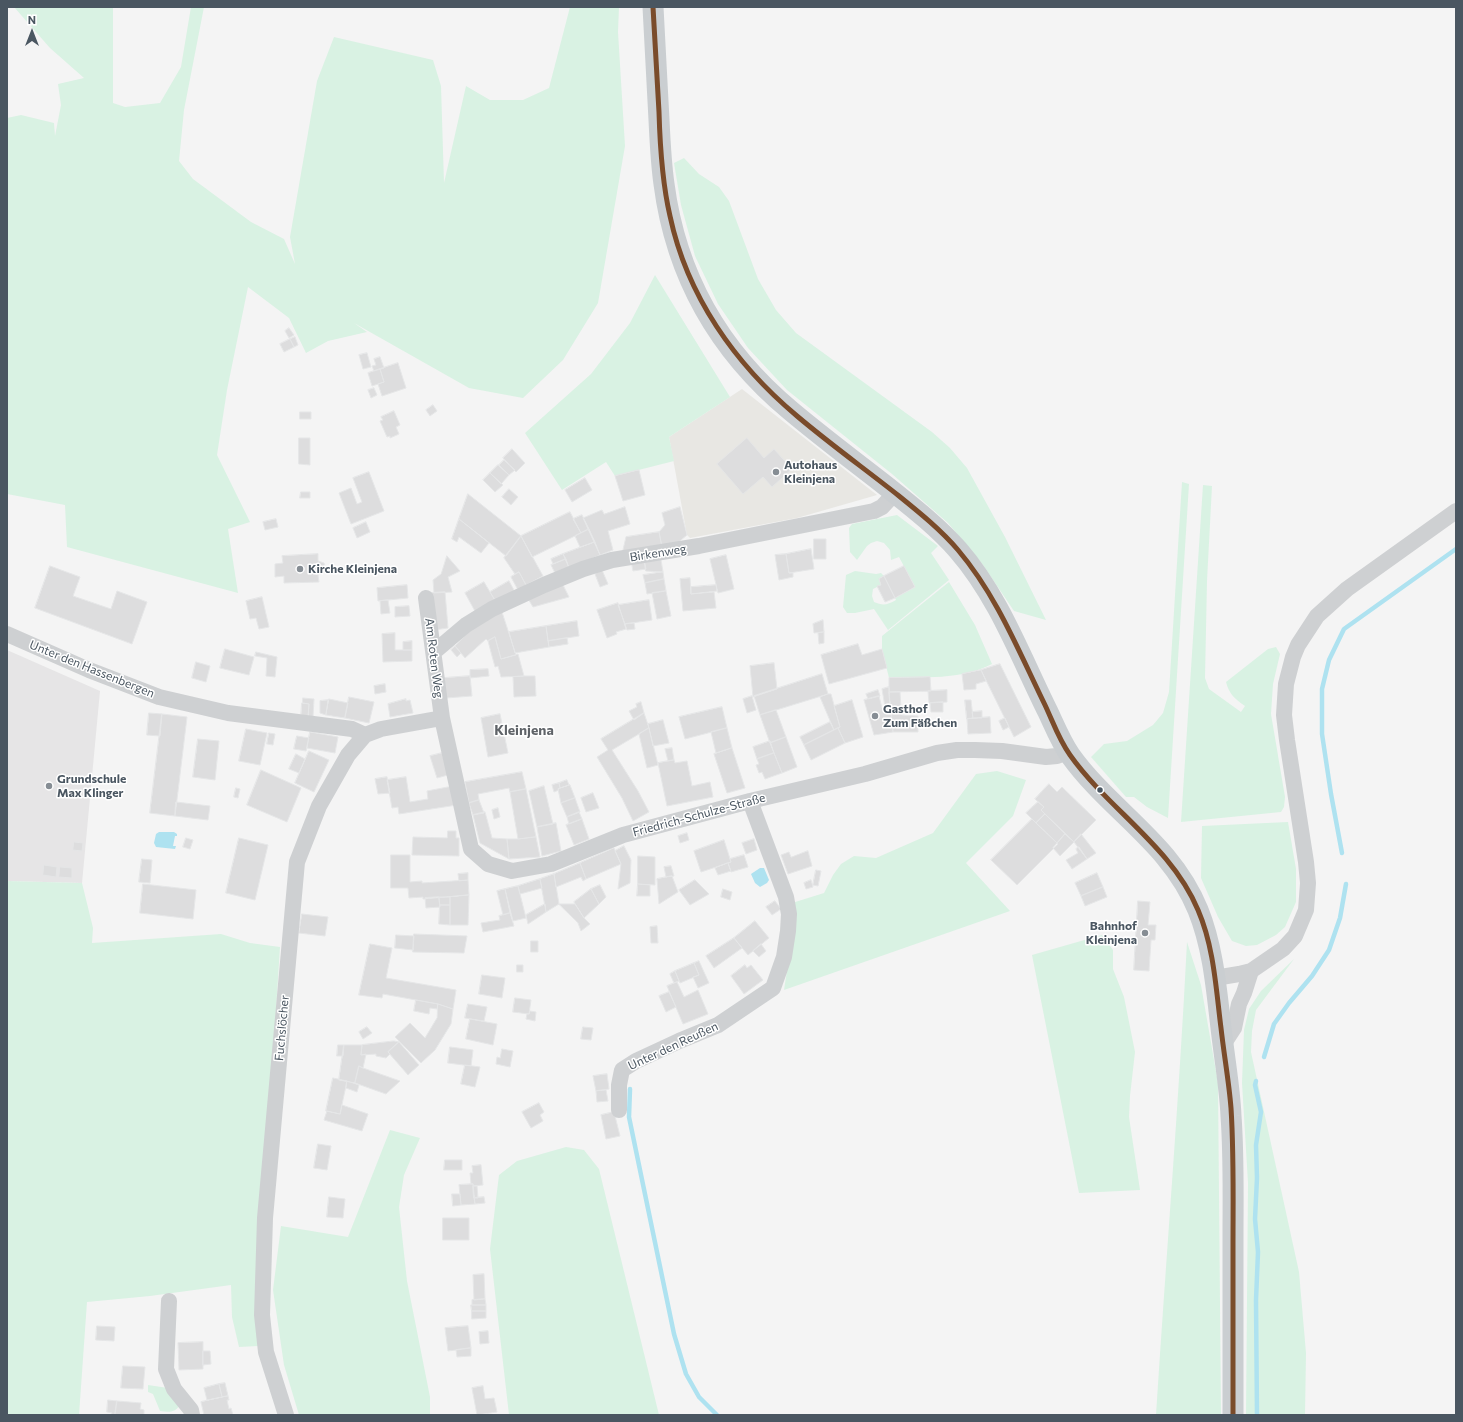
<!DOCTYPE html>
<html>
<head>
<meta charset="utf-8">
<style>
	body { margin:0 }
	#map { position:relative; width:1463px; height:1422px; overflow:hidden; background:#f4f4f4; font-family:Commissioner,sans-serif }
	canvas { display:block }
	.frame { position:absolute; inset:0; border:8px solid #4a5661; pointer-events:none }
	.north { position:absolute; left:12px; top:12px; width:40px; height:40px; -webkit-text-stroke:3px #fff; paint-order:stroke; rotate:0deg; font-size:11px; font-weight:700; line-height:16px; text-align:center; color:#4a5661 }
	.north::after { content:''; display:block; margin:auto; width:14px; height:18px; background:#4a5661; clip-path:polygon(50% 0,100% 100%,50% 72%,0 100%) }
</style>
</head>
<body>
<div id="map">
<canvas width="1463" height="1422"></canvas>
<div class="frame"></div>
<div class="north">N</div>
</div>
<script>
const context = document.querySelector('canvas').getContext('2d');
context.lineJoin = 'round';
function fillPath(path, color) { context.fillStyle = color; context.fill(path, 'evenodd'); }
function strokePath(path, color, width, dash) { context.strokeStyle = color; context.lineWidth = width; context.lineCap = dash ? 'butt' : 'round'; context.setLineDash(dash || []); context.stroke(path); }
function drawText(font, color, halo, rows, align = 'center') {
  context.font = font + ' Commissioner,sans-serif'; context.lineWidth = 3; context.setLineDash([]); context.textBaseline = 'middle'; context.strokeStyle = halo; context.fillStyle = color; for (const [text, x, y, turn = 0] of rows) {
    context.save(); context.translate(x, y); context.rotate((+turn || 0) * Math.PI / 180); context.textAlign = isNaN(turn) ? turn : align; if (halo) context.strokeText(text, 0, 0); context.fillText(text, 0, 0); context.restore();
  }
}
const commercial = new Path2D(`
	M742,389l135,106 -80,23 -107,20 -3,-3 -18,-98z`);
const education = new Path2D(`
	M7,650l93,41 -18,192 -75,-2z`);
const green = new Path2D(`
	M14,7h99v96l12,4 35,-4 21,-36 10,-60h13l-20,103 -5,51 14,18 58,43 33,17 11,25 -5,-27 27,-156 17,-44 99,23 8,26 3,97 22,-97 24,14h33l26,-12 21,-81h49l-1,25 7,114 -27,157 -35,57 -40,38 -54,-10 -115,-65 13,9 -39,9 -22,12 -17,-35 -41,-31 -21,103 -10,65 33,67 -22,7 10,64 -171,-46 -2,-42 -58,-11v-376l14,-3 33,8 1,13 6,-31 -3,-21 26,-6 -34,-30z
	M684,158l15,16 20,13 10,14 29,78 18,31 20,23 136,99 18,16 17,20 38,69 41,83 -32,-9 -31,-46 -35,-42 -56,-49 -105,-84 -39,-42 -30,-44 -23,-48 -14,-51 -7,-42z
	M655,275l75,122 -61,40 5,24 -59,15 -9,-14 -44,28 -37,-57 66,-59 39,-51z
	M1182,482l7,2 -21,334 -21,-11 -13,-10h-8l-35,-40 13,-13 23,-3 26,-16 10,-12 6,-21z
	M1203,485l9,1 -5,95 -2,97 4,11 32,23 4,-6c-10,-7 -16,-12 -19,-24l42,-33 8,-2 4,7 -7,30 -2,30 14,83 -1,10 -3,5 -100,10z
	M897,515l41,31 -7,7 18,27 -61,50 -14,-21 -19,4h-8l-4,-6 3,-32 9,-4 21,3 5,-1 3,3 -5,3 2,6 -8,4 -1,7 2,6c9,4 13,3 22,-2l-1,-2 20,-11 -16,-30 -8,3 -1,-10 -6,-7 -7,-2 -6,2 -4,3 -10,14 -7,-8 -1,-24 3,-4z
	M949,582l26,43 17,39c-31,16 -69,13 -103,14l-7,-29v-13z
	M997,771l29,9 -13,36 -47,47 44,48 -226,79 10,-65 -2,-22 32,-10 9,-18 8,-11 13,-8 22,2 57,-25 43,-59z
	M1288,822l8,47v33l-11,25 -9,8 -19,10 -11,1 -14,-5 -14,-24 -17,-39 1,-52z
	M7,881l75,2 11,45 -1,15 129,-9 29,9 30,4 -8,126 -14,273 -19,1 -7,-30 -1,-32 -81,11 -63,6 -8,113h-72z
	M1102,935l11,15v19l11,28 11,55 -5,44 -1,21 11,73 -61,3 -47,-238z
	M1187,942l14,43 17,98 3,332h-65c10,-158 23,-315 31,-473z
	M1294,959l-38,51 -4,21 -1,21 48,220 7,81 -1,62h-59l2,-232 -6,-100 2,-53 5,-21 12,-18z
	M390,1130l30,8 -16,37 -5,32 8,74 23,116v18h-131l-15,-50 -11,-75 8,-64 67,11z
	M566,1147l18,3 15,19 60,246h-150l-19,-166 9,-74 18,-14z
	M148,1385l20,3 11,18c-4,7 -11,6 -19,5l-7,-17 -5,-2z`);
const water = new Path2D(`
	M159,832h15l3,2v2h-2l-2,10h3l-1,3 -19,-2 -2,-4 2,-9z
	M760,868h4l5,12 -2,3 -7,4 -5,-4 -4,-9z`);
const stream = new Path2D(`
	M1342,853l-11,-59 -9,-60v-45l7,-29 15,-31 112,-80
	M1264,1057l10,-33 15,-21 23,-27 17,-26 11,-32 6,-34
	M1256,1081l-1,4 6,27 -5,33 1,33 -2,41 3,33 -2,48 1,115
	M630,1089l-1,28 45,217 12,40 13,23 18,18`);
const building = new Path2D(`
	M289,328l5,7 -5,3 -4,-7z
	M295,337l3,8 -4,2 -4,-8z
	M290,339l4,8 -10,5 -4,-8z
	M367,353l4,14 -8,2 -4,-14z
	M380,357l4,11 -10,3 -2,-5 4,-1 -2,-6z
	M398,363l8,25 -24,8 -4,-12 6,-2 -4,-13z
	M380,369l4,13 -12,4 -4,-13z
	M374,388l3,7 -6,3 -3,-8z
	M433,405l4,6 -7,5 -4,-6z
	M394,411l6,14 -4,2 3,7 -9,4v-2l-3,1 -7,-16 3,-1 -2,-3z
	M300,412h11v7h-11z
	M299,438h11v27l-11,-1z
	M747,438l17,20 10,-9 18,20 -20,18 -9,-10 -20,17 -26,-30z
	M512,449l13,14 -9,9 -13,-14z
	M504,460l11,10 -6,5 -10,-10z
	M498,465l11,10 -8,9 -11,-11z
	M639,470l6,25 -22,6 -8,-25z
	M369,472l15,39 -33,13 -12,-31 12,-5 6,16 5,-2 -9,-24z
	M490,473l13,12 -8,7 -12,-12z
	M585,478l7,12 -20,12 -7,-12z
	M509,489l9,8 -7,8 -9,-8z
	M301,492h9v6h-10z
	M468,494l53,42 -15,20 -47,-37z
	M625,507l5,17 -22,7 5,19 -13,5 -17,-37 19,-8 2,4z
	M680,507l7,28 -12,10 -13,2 -3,-15 6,-7 -3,-12z
	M570,512l11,21 -49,24 -11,-21z
	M582,515l7,14 -8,4 -8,-14z
	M276,519l2,8 -13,3 -2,-8z
	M459,519l30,24 -8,10 -22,-16 -2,5 -5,-3z
	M366,522l4,10 -13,6 -4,-10z
	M589,529l6,13 -15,5 -5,-11z
	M659,532l3,15 -40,7 4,-17z
	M521,536l22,40 -17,9 -7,-13 -4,2 -11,-16z
	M814,539h12v20h-12z
	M595,542l5,13 -31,13 -6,-14z
	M811,549l3,20 -25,4 -3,-19z
	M318,554v7l6,2 2,5 -2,5 -6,2 1,7 -35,1v-7l-9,1v-13l8,-1 -1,-7z
	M563,554l3,5 -13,5 -2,-5z
	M786,554l3,19h4v4l-14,3 -4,-25z
	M726,555l8,34 -16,4 -8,-34z
	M447,556l13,15 -12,6 4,15 -18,1 -1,-13 8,-6z
	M566,559l3,9 -14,5 -4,-8z
	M644,559l17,1 2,12 -17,-1z
	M644,559l2,10 -13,2 -2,-10z
	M50,566l30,11 -7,19 38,13 6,-18 30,11 -15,42 -97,-36z
	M904,566l11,21 -20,11 -11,-22z
	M602,570l6,14 -8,3 -5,-13z
	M519,572l7,13 -8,5 -7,-13z
	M663,572l1,7 -19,4 -2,-8z
	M884,576l11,22 -10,4 -8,-16 4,-1 -2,-6z
	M690,578l1,16 23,-2 2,16 -33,3 -3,-32z
	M664,579l2,12 -19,3 -2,-11z
	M509,581l6,11 -19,10 -6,-10z
	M484,582l12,20 -20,11 -11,-20z
	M407,585l1,13 -30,3 -1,-13z
	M563,585l6,12 -36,10 -6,-10z
	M716,585l1,6 -26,3v-7z
	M666,591l5,25 -14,3 -5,-26z
	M445,592l3,36 -14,2 -3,-37z
	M262,597l7,30 -10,2 -3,-11 -6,1 -4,-18z
	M388,600l2,13 -9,1 -1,-13z
	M649,600l3,20 -27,4 -7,-19z
	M618,603l8,26 -10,3 1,2 -10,4 -10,-28z
	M409,606l1,10 -15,1v-10z
	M501,609l15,46 -15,4 -6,-22 -7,4 -2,-2 -21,19 -10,-12 21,-21z
	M823,620l1,12 -10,1 -1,-9z
	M577,621l2,15 -31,5 -2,-15z
	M634,623l1,6 -8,1 -2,-6z
	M546,626l3,21 -34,6 -6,-21z
	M824,632v11l-5,1 -1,-11z
	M395,633v17h17v11l-29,1 -1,-28z
	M495,637l6,22 17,-5 6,22 -23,1 -3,-11 -3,1 -7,-26z
	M567,638l1,6 -19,3 -1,-6z
	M412,641v9h-9v-8z
	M858,644l4,11 20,-6 5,19 -58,16 -8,-29z
	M455,646l6,7 -4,4 -6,-7z
	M225,649l29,8 -5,18 -29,-7z
	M256,652l21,5 -2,20 -9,-1 1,-18 -12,-2z
	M196,662l14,4 -4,16 -14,-4z
	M774,663l3,26 -24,8 -3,-31z
	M1000,664l31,63 -17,10 -33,-67z
	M488,669l1,7 -19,2v-8z
	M981,670l5,11 -10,3v5l-12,1 -2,-16z
	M822,674l6,20 -68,21 -6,-19z
	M470,676l2,20 -26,2 -2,-20z
	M524,676h11l1,20 -22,1 -1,-20z
	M930,677l1,14 -42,1v-14z
	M385,684l1,8 -11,2 -1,-8z
	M889,687l1,18 -5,2 -3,-18z
	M878,690l2,6 -12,3 -2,-5z
	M947,690v12l-18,1 -1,-12z
	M889,692h11l1,16 -10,1z
	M828,694h3l9,33 -6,3 -14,-33z
	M752,696l4,14 -9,3 -4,-14z
	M879,696l3,12 8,-3 3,27 -19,3 -10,-35z
	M349,697l25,5 -5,21 -24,-5z
	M303,698l11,1 -1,18h-5l1,-13 -6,-1z
	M329,699l19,4 -3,15 -19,-3z
	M406,699v2l4,-1 3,13 -23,4 -2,-13z
	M328,700l-2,15 -6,-2v-12z
	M852,700l11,37 -18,6 -7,-15 2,-1 -6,-21z
	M965,700h6l2,18 -6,1z
	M641,702l3,11 -10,7 -5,-9 8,-4 -1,-3z
	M943,702v10h-12l-1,-9z
	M302,703l7,1 -1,14 -7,-1z
	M722,707l5,21 -42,11 -6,-22z
	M901,708l1,7 16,1v16h-25l-2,-23z
	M776,710l10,27 -16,6 -10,-28z
	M982,711v7h-9l-1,-6z
	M149,713l13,1 -2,22 -13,-1z
	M644,713l5,15 -37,22 26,41 11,21 -16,9 -11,-23 -25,-41 11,-7 -7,-11z
	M162,714l25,3 -12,99 -25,-3z
	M500,714l8,39 -20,4 -7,-39z
	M990,717l1,16 -23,1 -1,-15z
	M1005,718l4,9 -6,3 -4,-9z
	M663,720l6,23 -16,3 -5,-22z
	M830,722l4,8 -30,15 -4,-8z
	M649,728l9,37 -11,3 -8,-34z
	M727,728l5,20 -16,5 -5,-21z
	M838,728l7,15 -34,17 -7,-15z
	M246,729l21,4 -7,32 -21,-4z
	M310,732l28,5 -3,16 -28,-5z
	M269,733l6,1 -2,11 -6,-1z
	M297,736l12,2 -3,13 -12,-2z
	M786,737l11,30 -15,6 -12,-30z
	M198,739l21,2 -4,39 -22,-3z
	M770,741l4,12 -17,6 -4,-12z
	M672,748l2,12 -6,1 -3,-12z
	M732,748l13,40 -18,5 -13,-39z
	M309,751l20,9 -15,32 -19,-9z
	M442,753l6,22 -11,3 -7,-22z
	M774,753l8,20 -17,6 -3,-7 -3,1 -3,-8 3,-1 -2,-5z
	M296,754l9,5 -6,14 -10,-4z
	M674,760l1,3 12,-2 5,25 18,-4 3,15 -46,9 -9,-43z
	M261,770l40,18 -14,34 -40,-17z
	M522,772l4,17 -16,3 -1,-4 -31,6 1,6 -10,3 -4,-21z
	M387,777l3,16 -12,1 -3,-15z
	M406,777l4,25 18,-3 -1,-8 26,-5 4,19 -58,9 -1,-7 -6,1 -5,-28z
	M567,780l2,5 -9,3 -1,-5z
	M559,783l1,5 -2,1 1,1 -5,2 -2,-7z
	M1049,784l8,8 5,-5 34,33 -22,22 -33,-32 3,-3 -9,-8z
	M570,785l5,13 -14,5 -3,-14z
	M544,786l9,38 -16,3 -8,-36z
	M236,788l4,1 -2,9 -4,-1z
	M526,789l10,48 -18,2 -8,-47z
	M593,793l6,15 -13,4 -5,-14z
	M575,798l5,14 -13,5 -6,-14z
	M479,800l5,13 -11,2 -4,-12z
	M176,802l34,4 -2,14 -33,-4z
	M1038,802l6,5 -3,3 4,4 -9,9 -10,-10z
	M498,808l2,9 -6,2 -2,-9z
	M485,812l7,26 15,1 2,20 -29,-16 -7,-28z
	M579,812l3,7 -13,5 -2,-7z
	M1045,814l20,20 -8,9 -21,-20z
	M582,819l7,20 -15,6 -8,-20z
	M1032,819l26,25 -41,41 -26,-25z
	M556,823l5,28 -19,5 -5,-29z
	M448,831h8v7h3v18l-47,-1 1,-18 34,1z
	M687,833l2,7 -9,3 -2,-7z
	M1065,834l9,8 -14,14 -7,-8z
	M1081,834l15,19 -9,6 -13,-17z
	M536,837l4,20 -31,2 -2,-20h11z
	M186,838l7,2 -3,9 -7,-2z
	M239,838l29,7 -13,55 -29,-7z
	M754,839l3,11 -11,4 -4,-11z
	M724,840l7,22 -30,10 -7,-21z
	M74,842l9,1 -1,8 -9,-1z
	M624,846l7,14 -1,23 -12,6 3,-25 -6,-13z
	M1079,847l8,12 -15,10 -6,-9 12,-7 -2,-4z
	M614,848l7,16 -35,15 -6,-16z
	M808,851l4,15 -24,8 -7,-19 8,-3 2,5z
	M391,855h19v27l12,-1v2l46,-3 1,15 -46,4v-2l-14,1 -1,-10h-17z
	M744,855l4,12 -17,5 -3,-9 3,-1 -1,-3z
	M638,856l17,1v28l-17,-1z
	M142,859l10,1 -2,23 -11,-1z
	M580,863l6,16 -3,2 -2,-4 -25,10 -2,-13z
	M728,863l3,8 -13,4 -3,-7z
	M44,865l13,2 -1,10 -13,-2z
	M671,866l3,10 -8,1 -2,-10z
	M60,867l12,1v10l-13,-1z
	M816,870l5,1 -3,15 -5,-1z
	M468,873v7l-9,1 -1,-7z
	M1097,873l6,14 -22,9 -6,-13z
	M554,874l5,30 -13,8 -6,-33z
	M672,876l6,16 -19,12 -2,-25z
	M540,879l2,9 -22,6 -2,-8z
	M695,880l14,14 -19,11 -11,-15z
	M811,880l2,7 -7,2 -2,-6z
	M143,884l53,6 -3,29 -53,-6z
	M638,884l12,1v11h-13z
	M600,885l6,12 -7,7 -8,-15z
	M518,886l8,32 -13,3 -8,-32z
	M1103,887l4,10 -22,9 -4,-10z
	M505,889l5,24 -7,2 -6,-24z
	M591,889l8,15 -15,14 -10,-16z
	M723,889l9,3 -2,8 -9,-3z
	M469,895l-1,30h-18v-28z
	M439,897h11v8h-10z
	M439,897l1,10 -14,1 -1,-10z
	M775,901l6,8 -9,6 -6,-8z
	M1138,901l12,1 -2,23h8l-1,15h-4l-2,31 -15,-1z
	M545,904l1,8 -18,12 -2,-9z
	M559,904h16l9,14 6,6 -9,7 -3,-8z
	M440,905h10v20l-11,-1z
	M510,913l4,13 -31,6 -2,-9 19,-3 -1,-4z
	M302,914l26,3 -3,19 -26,-3z
	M755,921l14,17 -21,17 -14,-17z
	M657,926l1,17h-7l-1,-16z
	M414,934l53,2 -3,17 -51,-1z
	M396,935l18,1 -1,14 -18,-2z
	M734,938l8,10 -28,20 -8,-12z
	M531,941h7v11h-7z
	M370,944l22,4 -6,30 70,12 -3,19 -15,-5 -55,-10 -1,4 -23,-3z
	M761,944l5,7 -7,6 -6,-6z
	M699,961l10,22 -11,5 -5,-11 6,-2 -5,-12z
	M694,963l5,12 -19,8 -5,-12z
	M517,965h6v7h-6z
	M745,965l2,3 4,-3 12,15 -19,14 -13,-18z
	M675,971l4,10 -5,2 -4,-9z
	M482,975l23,3 -3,20 -23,-4z
	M677,982l7,15 14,-7 10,24 -25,10 -16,-38z
	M669,992l7,15 -10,5 -7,-16z
	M515,998l16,2 -2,14 -16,-2z
	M416,1000l22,4 -1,5 -7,-1 -1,6 -15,-3z
	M438,1004l15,5 -2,15 -16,26 -14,13 -26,-26 15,-14 15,15 12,-20z
	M468,1004l19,3 -3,14 -19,-3z
	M530,1011l6,1 -1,9 -9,-2 1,-5h2z
	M470,1019l27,5 -4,21 -27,-6z
	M367,1027l5,6 -9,6 -4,-7z
	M583,1027l10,1 -2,12 -10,-1z
	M394,1041l5,1 -11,10 2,2 -4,4 -10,-2v-2l-15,1 1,-10z
	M399,1042l20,23 -11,10 -20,-23z
	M338,1045h6l-1,11h-6z
	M344,1045h18l-1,10 5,-1 -3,14 -4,-2 -4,17 -16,-3z
	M450,1047l23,3 -2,16 -23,-3z
	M502,1049l11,2 -3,16 -14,-3 1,-7 3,1z
	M465,1065l15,2 -5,20 -14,-3z
	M359,1066l4,2 37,13 -14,13 -31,-11z
	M607,1074l2,15 -13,2 -3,-15z
	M333,1078l14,3 -7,33 -14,-3z
	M347,1081l12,4 -2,7 -11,-4z
	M606,1090l2,11 -11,1 -1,-11z
	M539,1103l5,9 -4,3 3,6 -12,7 -9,-16z
	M342,1105l26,9 -6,17 -38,-11 3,-9 13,3z
	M614,1112l6,24 -14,3 -5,-24z
	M318,1144l13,2 -4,24 -13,-2z
	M445,1160h17v10h-18z
	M481,1165l2,20 -10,1v-2h-2l-1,-11h3l-1,-7z
	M473,1184l2,20 -14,1 -2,-20z
	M473,1186h4l1,12h-4z
	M452,1194h8l1,11 -8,1z
	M329,1197l16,2 -2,19 -16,-1z
	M484,1197l1,6 -10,1 -1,-6z
	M443,1218h26v22h-26z
	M484,1274l1,25 -11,1 -1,-25z
	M485,1299l1,6h-14v-5z
	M471,1305h15v6h-14z
	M472,1311h14v7l-14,1z
	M97,1326l18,1 -1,14 -18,-1z
	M468,1326l3,22 -23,3 -3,-23z
	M488,1331l1,12 -9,1 -1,-12z
	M203,1342v27l-24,1 -1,-27z
	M471,1348v8l-14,1 -1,-7z
	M203,1351h7l1,13 -8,1z
	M123,1366l22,1 -2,22 -22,-1z
	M225,1383l3,13 -6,1 -3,-13z
	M219,1384l3,13 -15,3 -3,-12z
	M483,1386l2,13 9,-1 3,14 -20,3 -5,-27z
	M228,1396l1,4h-2l2,9 2,-1 2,7h-29l-3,-13z
	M108,1400l9,1 -2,14h-4l1,-2 -5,-1z
	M117,1401l24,2 -1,6 4,1v5h-29z`);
const minor = new Path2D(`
	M426,598l16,120 29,131 17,15 24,7 39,-7 72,-29 127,-34 115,-27 72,-21 20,-3h18l27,1 44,6 11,-1 11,-4
	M7,634l82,36 70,27 69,16 124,16 13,6
	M434,652l32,-27 26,-16 52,-24 39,-16 29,-9 87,-14 175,-35 8,-4 13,-14
	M1215,978l24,-4 12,-3 32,-22 12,-13 11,-26 2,-27 -2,-21 -19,-122 -3,-25 2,-31 7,-27 5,-12 19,-29 30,-27 109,-78
	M1223,1045l11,-17 5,-24 5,-11 7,-22
	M619,1110v-25l3,-15 14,-9 43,-20 39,-16 55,-37 11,-31 4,-26 1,-17 -3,-17 -36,-96
	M169,1301l-3,68 8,20 17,21 1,5
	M286,1415l-20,-63 -4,-37 3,-97 32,-356 22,-56 29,-51 17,-20 16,-6 61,-11`);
const major = new Path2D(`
	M653,7c2,38 4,75 6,113 1,21 2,43 5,64 12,92 56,168 127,227 31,26 63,50 95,75 25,20 51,40 72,64 41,47 63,108 90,162 7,15 13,30 22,43 40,56 101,88 128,155 17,42 19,89 25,134 3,24 7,48 8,72 3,41 2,81 2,121 0,60 0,119 0,178`);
const bus1 = new Path2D(`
	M653,7c2,35 4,70 6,105 1,35 3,70 11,104 17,80 65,148 127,200 33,28 68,53 102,80 21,17 42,34 59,54 39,46 61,102 87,155 8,17 14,35 25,50 39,55 101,91 128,155 16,37 18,79 23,118 3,27 8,54 10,80 3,46 2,92 2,138 0,56 0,113 0,169`);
const markers = [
	[776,472,4,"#868d94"],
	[300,569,4,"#868d94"],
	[875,716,4,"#868d94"],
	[49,786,4,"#868d94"],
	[1100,790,3.5,"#4a5661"],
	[1145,933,4,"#868d94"]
];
const poiNames = [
	["Autohaus",784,465],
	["Kleinjena",784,479],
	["Kirche Kleinjena",308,569],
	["Gasthof",883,709],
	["Zum Fäßchen",883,723],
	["Grundschule",57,779],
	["Max Klinger",57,793],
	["Bahnhof",1137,926,"right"],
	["Kleinjena",1137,940,"right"]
];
const streetNames = [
	["Birkenweg",658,553,-9],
	["Am Roten Weg",434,658,83],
	["Unter den Hassenbergen",92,669,22],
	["Friedrich-Schulze-Straße",699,815,-15],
	["Fuchslöcher",282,1028,-85],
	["Unter den Reußen",673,1046,-25]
];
const quarterNames = [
	["Kleinjena",524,730]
];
fillPath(commercial, '#e8e7e3');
fillPath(education, '#e6e5e6');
fillPath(green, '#d9f2e3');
fillPath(water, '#aee2f0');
strokePath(stream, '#aee2f0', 4.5);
fillPath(building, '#ddddde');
strokePath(building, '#e5e6e7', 1);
strokePath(minor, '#ced0d2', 16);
strokePath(major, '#caced1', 21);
strokePath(bus1, '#7a4b2a', 5);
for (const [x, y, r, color] of markers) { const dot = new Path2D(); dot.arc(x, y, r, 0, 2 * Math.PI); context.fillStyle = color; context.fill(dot); strokePath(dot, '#fff', 1.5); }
drawText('bold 12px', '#4a5661', '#fff', poiNames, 'left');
drawText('12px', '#4a5661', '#fff', streetNames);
drawText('bold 14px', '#5f6368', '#fff', quarterNames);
</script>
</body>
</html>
